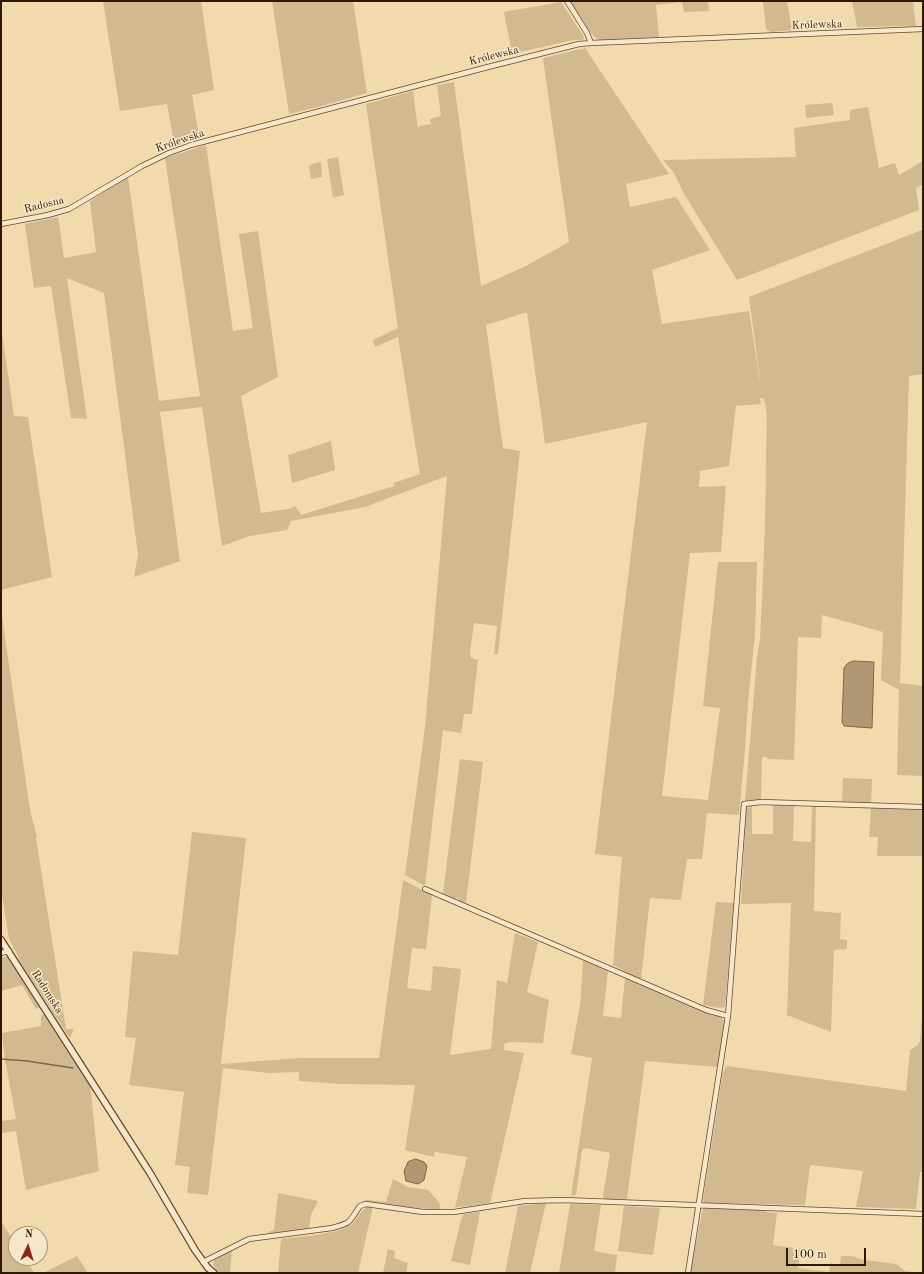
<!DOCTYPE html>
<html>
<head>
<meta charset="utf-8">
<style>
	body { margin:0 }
	#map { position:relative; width:924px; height:1274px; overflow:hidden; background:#f3daad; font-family:"Old Standard TT",serif }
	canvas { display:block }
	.frame { position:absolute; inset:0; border:2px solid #311805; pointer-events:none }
	.north { position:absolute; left:8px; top:1226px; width:40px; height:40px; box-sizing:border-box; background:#f7e7ca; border:1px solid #a8947b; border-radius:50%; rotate:4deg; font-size:11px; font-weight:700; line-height:16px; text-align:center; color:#311805 }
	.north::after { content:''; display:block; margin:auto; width:14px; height:18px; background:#8f2418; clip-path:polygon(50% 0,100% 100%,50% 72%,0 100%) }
	.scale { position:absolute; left:786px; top:1248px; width:80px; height:18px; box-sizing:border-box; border:2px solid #311805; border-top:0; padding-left:5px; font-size:12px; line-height:14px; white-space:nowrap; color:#311805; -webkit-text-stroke:3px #f7e7ca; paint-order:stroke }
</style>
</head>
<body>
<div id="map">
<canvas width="924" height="1274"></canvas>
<div class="frame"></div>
<div class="north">N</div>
<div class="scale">100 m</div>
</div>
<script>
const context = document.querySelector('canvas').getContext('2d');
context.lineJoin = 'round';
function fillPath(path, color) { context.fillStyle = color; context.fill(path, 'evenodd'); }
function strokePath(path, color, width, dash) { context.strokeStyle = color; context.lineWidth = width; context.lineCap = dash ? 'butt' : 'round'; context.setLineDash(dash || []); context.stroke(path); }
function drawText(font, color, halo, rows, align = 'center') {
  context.font = font + ' "Old Standard TT",serif'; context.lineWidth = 3; context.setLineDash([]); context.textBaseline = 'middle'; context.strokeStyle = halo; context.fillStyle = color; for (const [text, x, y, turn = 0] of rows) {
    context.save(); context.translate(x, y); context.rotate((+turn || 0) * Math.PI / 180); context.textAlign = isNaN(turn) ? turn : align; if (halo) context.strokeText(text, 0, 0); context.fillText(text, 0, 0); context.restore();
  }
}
const green = new Path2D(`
	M103,1h98l13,89 -22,5 7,42 -25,7 -7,-40 -47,7z
	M272,1h81l14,92 -49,14 -29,7z
	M570,1h138l1,10 -25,1 -2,-10 -26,3 3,32 -59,3c-11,-4 -24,-29 -30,-39z
	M763,1h24l5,29 -21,2 -5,-3z
	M852,1h61l3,25 -59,1z
	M561,2l23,35 -1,3h-10l-61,14 -8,-42z
	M585,48l84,126 -43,10 4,23 46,-10 34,53 -58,20 10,54 87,-13 13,83 -13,-97 173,-67 1,8v136l-14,2 -9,307 23,3v90l-26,-1 2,-85 -18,-10 2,-48 -61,-17 -1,23 -23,-1 -4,123 -26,-1 -1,-2h-5l-1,43 -16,1 12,-144 3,-17c3,-62 6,-123 6,-184 0,-15 3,-46 -3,-58h-3l1,6 -25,2 -7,60 -29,5 -1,16 27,-1 -5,66 -31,1 -28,243 46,4 12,-92 -17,-2 15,-144h39l-2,73 -7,67 -3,47 -6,66 -32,-2 -5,46h-15l-6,41 -31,-2 -9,82 -28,-15 9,-108 -27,-3 24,-203 28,-229 -102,22 -18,-132 -41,13 17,123 17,3 -22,203h-4l3,-28 -23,-3 -4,29 1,6 7,2 -6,54h-8l-3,19 -18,-3 -18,156 -20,-11 20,-148 22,-251 -82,31 -74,14 -4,9 -37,6 -28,10 -20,-139 -42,5 20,149 -46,16 4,-22 -34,-262 -37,-15 20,141 -16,-1 -20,-132 -17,2 -9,-64 33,-7 6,41 32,-6 -6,-51 38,-24 31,224 41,-5 -35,-238 41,-13 27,186 20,-3 -14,-94 19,-3 20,146 -37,19 20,117 27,-4 7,-3 6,9 93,-29v-3l26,-9 -22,-137 -23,10 -2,-7 25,-12 -32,-224 47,-13 5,39 1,-4 12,-2 -1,-5 11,-3 -4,-31 17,-3 27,204 43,-19 45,-25 -26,-184z
	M832,103l2,12 -28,3 -1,-13z
	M868,107l11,61 16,-5 4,12 24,-14v23l-7,4 3,22 -182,70 -54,-88 -9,-19 -11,-13 133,-3 -2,-29 56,-8v-10z
	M338,157l6,38 -11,3 -6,-39z
	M321,162l1,15 -11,2 -2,-13 4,-2z
	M1,326l13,90 14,1 24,160 -51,13z
	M331,441l4,29 -43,13 -4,-28z
	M1,610l29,200 7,27 -1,1 30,191h8l-4,9 -50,-76 -2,-6 -9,-17 -8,-50z
	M460,759l23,3 -17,141 -7,-2v-2l-3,-1 -1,1 -12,-6z
	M843,778l29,1 -1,25 -29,-1z
	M752,805v29h21v-29l21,1 -1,35 18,1 1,-36h4l-2,105 27,2 -1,26 7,1v9l-13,1 -3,82 -44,-17 4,-112 -50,1 5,-94z
	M871,808l52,2v46h-46l1,-19h-9z
	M192,832l54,6 -25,226 80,-6h78l24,-178 29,15 -6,54 -14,-1 -5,40 24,3 2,-25 28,3 -11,86 41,-6 6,-69 10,3 8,-50 23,9 -11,50 22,8 -6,43 -34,-1 -5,2v6l20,3 -34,150 -19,3 -16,1 12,-50 -32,-5 -1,5 -29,-7 10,-65 -74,-1 -42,-3v-9l-30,1 -46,-5 -15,127 -21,-2 3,-26 -15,-2 9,-73 -55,-7 7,-47 -11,-1 8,-86 45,4z
	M716,902l18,1 -9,104 -6,1 -16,-3z
	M1,957h7l33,50 -5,2 -14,-24 -21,6z
	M583,960l25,11 -5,45 18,2 4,-40 95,39 4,3 1,4 -7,43 -73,-6 -18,138h-23l-1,-3 7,-43 -24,-5 -4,2 -6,45 -5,1 21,-138 -21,-4 9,-48z
	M923,1003v169h-3l-4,37 -60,-2 7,-36 -51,-6 -2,1 -5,39 -100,-2 -2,-3 20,-128 4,-6 179,25 4,-41 8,-5 2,-4z
	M45,1014l45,69 9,88 -73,19 -10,-59 -15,2v-12l15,-2 -11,-60 -3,-26 39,-7v-11z
	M393,1179l15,8 20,3 11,12 2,8 -78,-7 -1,-2 5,-1 19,2z
	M278,1193l40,8 -7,14 -2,14 -39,4 -2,-1 6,-2z
	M546,1203l-16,70h-25l13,-67z
	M570,1204l31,1 -7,46 23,4 -2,18h-56z
	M624,1206l36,2 -7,47 -35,-4z
	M366,1207h6v4l-14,62h-80l3,-34c16,-2 60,-5 71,-15 5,-5 8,-12 14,-17z
	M707,1208l59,2v2l11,1 -4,32 28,4 -3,19 31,4 2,-11 1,4h8l1,-9h10l13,4 32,4 9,7 15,2h-230l12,-61 1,-3z
	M480,1212l-10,53 -19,-4 10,-41 3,-6z
	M1,1221l15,24v13h9l9,15h-33z
	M232,1249l-2,24h-10l-7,-8 1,-5z
	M388,1249l7,2 -1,7 14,5 -2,10h-23z
	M77,1256l11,17h-45z`);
const water = new Path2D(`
	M853,661l21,1 -2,66 -28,-2 -2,-4 2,-54 3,-4z
	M416,1159l8,3 3,4 -3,14 -6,4 -12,-3 -2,-10 4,-9z`);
const stream = new Path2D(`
	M1,1059l26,2 46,7`);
const minor = new Path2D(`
	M567,1l20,32 4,10
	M1,224l47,-9 21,-6 73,-43 27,-13 22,-8 297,-78 91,-23 12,-1 332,-14
	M425,889l281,121 22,6
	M1,953l8,-2
	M203,1262l46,-23 83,-11c21,-6 16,-5 28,-22l6,-2 57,8h31l71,-11 39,-1 359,14
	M688,1273l40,-257 16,-212 17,-2 162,5`);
const tertiary = new Path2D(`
	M1,940l149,233 45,77 13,18 6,5`);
const streetNames = [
	["Królewska",817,25,-2],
	["Królewska",494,56,-14],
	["Królewska",180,141,-19],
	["Radosna",44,205,-14],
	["Radomska",47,992,58]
];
fillPath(green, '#d2b990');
fillPath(water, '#b19874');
strokePath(water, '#7e6548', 1);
strokePath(stream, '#7e6548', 1.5);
strokePath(minor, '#62482f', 6);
strokePath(tertiary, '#62482f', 8);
strokePath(minor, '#f7e7ca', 4.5);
strokePath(tertiary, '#f7e7ca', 5.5);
drawText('11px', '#311805', '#f7e7ca', streetNames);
</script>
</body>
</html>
